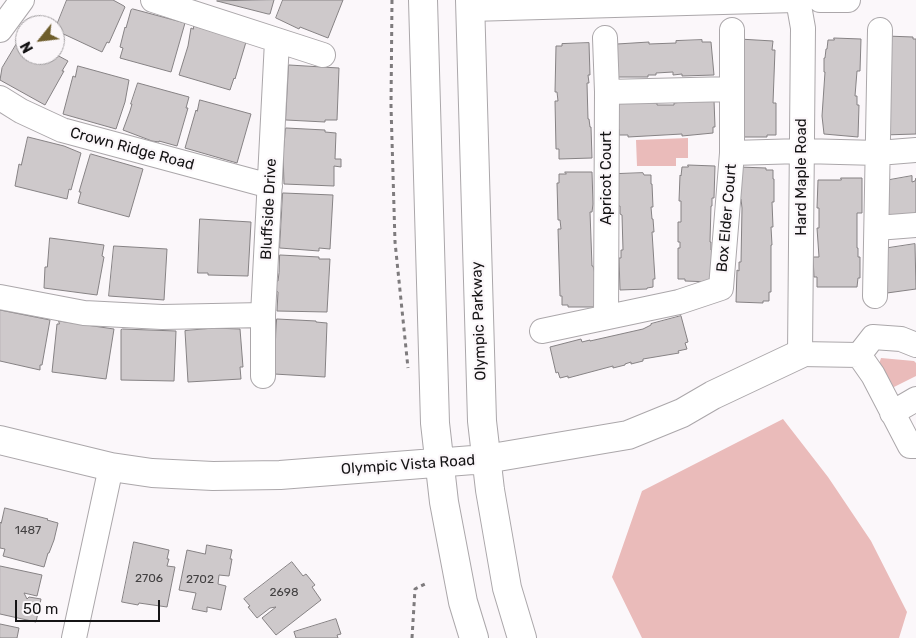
<!DOCTYPE html>
<html>
<head>
<meta charset="utf-8">
<style>
	body { margin:0 }
	#map { position:relative; width:916px; height:638px; overflow:hidden; background:#fbf7fa; font-family:Rubik,sans-serif }
	canvas { display:block }
	.north { position:absolute; left:15px; top:15px; width:50px; height:50px; box-sizing:border-box; background:#fbf7fa; border:1px solid #9f9c9e; border-radius:50%; rotate:241deg; font-size:14px; font-weight:700; line-height:20px; text-align:center; color:#151415 }
	.north::after { content:''; display:block; margin:auto; width:18px; height:22px; background:#6e5d2b; clip-path:polygon(50% 0,100% 100%,50% 72%,0 100%) }
	.scale { position:absolute; left:15px; top:600px; width:145px; height:22px; box-sizing:border-box; border:2px solid #151415; border-top:0; padding-left:6px; font-size:15px; line-height:18px; white-space:nowrap; color:#151415; -webkit-text-stroke:4px #fbf7fa; paint-order:stroke }
</style>
</head>
<body>
<div id="map">
<canvas width="916" height="638"></canvas>
<div class="north">N</div>
<div class="scale">50 m</div>
</div>
<script>
const context = document.querySelector('canvas').getContext('2d');
context.lineJoin = 'round';
function fillPath(path, color) { context.fillStyle = color; context.fill(path, 'evenodd'); }
function strokePath(path, color, width, dash) { context.strokeStyle = color; context.lineWidth = width; context.lineCap = dash ? 'butt' : 'round'; context.setLineDash(dash || []); context.stroke(path); }
function drawText(font, color, halo, rows, align = 'center') {
  context.font = font + ' Rubik,sans-serif'; context.lineWidth = 4.5; context.setLineDash([]); context.textBaseline = 'middle'; context.strokeStyle = halo; context.fillStyle = color; for (const [text, x, y, turn = 0] of rows) {
    context.save(); context.translate(x, y); context.rotate((+turn || 0) * Math.PI / 180); context.textAlign = isNaN(turn) ? turn : align; if (halo) context.strokeText(text, 0, 0); context.fillText(text, 0, 0); context.restore();
  }
}
const green = new Path2D(`
	M688,138v20h-12v8h-39l-1,-26z
	M881,358l33,3 2,2v13l-26,13 -13,-19z
	M783,419l45,58 43,64 36,71 -8,26h-257l-30,-61 30,-86z`);
const building = new Path2D(`
	M67,0h46l11,6 1,1 -16,36 -2,-1 -5,10 -47,-22z
	M274,0l-4,14h-2l-51,-13z
	M283,0h60l-15,38 -28,-11 -1,2 -23,-11z
	M133,9l52,14 -14,49 -51,-14 3,-10 -3,-1 5,-20 1,1 5,-18z
	M194,26l52,16 -11,37 -1,-1 -4,12 -51,-15 9,-29 3,-18 2,1z
	M22,35l3,2v18h30v-1l13,7 -6,10h2l-19,34 -45,-25 2,-12z
	M886,36l27,1v2h3v95l-33,1z
	M834,38l27,1 -1,32h-3l-2,25h2v9h2l-1,32 -34,-3 -2,-18 3,-44h-1v-14h1l1,-9h1l1,-9h6z
	M739,39l34,2 -1,9h3l-2,53h3v32h-9v2h-27z
	M702,40v2h9l3,33 -32,1v-2l-9,1v-3l-17,1v2h-8v2h-32l1,-33 32,-2v2l27,-1v-2z
	M589,43l1,32h-2l1,8h-2l1,36h1l1,8h1l1,31 -33,1v-10h-3l-1,-48h3l-1,-9h-2l1,-46h6v-2z
	M289,65l50,3 -2,52h-12v2l-39,-2z
	M78,66l51,14 -4,22 -9,27 -53,-15 10,-38 2,1z
	M138,83l51,14 -3,11h2l-11,38 -18,-5v1l-7,-1 -29,-11 7,-19 2,-7h-1z
	M200,100l51,14 -14,49 -52,-15 11,-38 1,1z
	M714,100l1,27h-2v6l-31,3v-2l-54,3v-2h-9v-6h-2l-1,-27 32,-1v2h9v2h17v-2l8,-1v-1z
	M286,128l39,2v2l11,1 -1,26h6v8l-7,-1v20l-50,-2 -1,-30z
	M28,137l36,9 17,7 -10,37 -2,-1 -2,10 -52,-13 4,-22 2,1z
	M91,154l52,15 -14,48 -51,-14 3,-11h-2l11,-37z
	M688,165l27,1 -1,32h-2v8h-1l-1,36h1v8h1l-1,32 -26,-1v-2h-7v-31h2v-6h-2v-20h3v-21h-2l1,-26 1,1 1,-9h6z
	M739,167l27,1v2h7v9h1v23h-2l1,25h-2l1,18h-1v47h-2v9h-6v2l-27,-1 1,-32 2,1v-9h2l1,-54 -1,-9h-2z
	M565,172h27l1,32 -1,8h-2l2,54h1l2,8 1,33h-28v-2h-6v-9h-2l-2,-67h3l-1,-9h-2l-1,-37h2v-9h7z
	M643,173l1,2h7v9h1l1,23h-2l1,12h1l1,13h-2l3,47h-2v8l-6,1v1l-27,1 -1,-32h2v-8h2l-1,-35 -2,-1v-8h-2l-1,-32z
	M912,176v6l3,-1 1,-3v42l-26,4 -6,-43z
	M841,178h21v35h-5v35h1v9h2v21h-2l-1,9h-40v-10h-3l-1,-20h6l-2,-29h2v-20h-2l1,-28h23z
	M283,193l50,2 -3,54 -11,-1v3l-39,-3z
	M200,219l51,3 -3,54 -40,-1v-2h-10z
	M50,238l54,7 -2,11 2,1 -7,38 -53,-7 1,-21h2z
	M915,244l1,45 -29,4 -5,-44z
	M114,246l53,3 -3,51 -55,-4z
	M280,255l39,2v2h11l-3,53 -50,-1 1,-19 -2,-1v-10h2l1,-8z
	M0,310l50,10 -8,45h-2v5l-40,-9z
	M681,316l7,26 -3,1 2,6 -9,2 1,2 -36,6v2l-12,3v-2l-6,2v1l-12,3v-2l-45,12v-2l-8,2 -2,-6 -2,1 -6,-26 31,-8 1,3 8,-2v1l53,-12 8,-4v-1z
	M277,319l39,2v1l11,1 -2,54 -51,-3z
	M59,321l55,8 -8,50 -54,-7 5,-48h2z
	M214,328l26,1 3,38h-3l1,12 -53,3 -3,-51z
	M123,329l53,2 -2,50 -53,-1v-50z
	M5,508l43,11 -1,1 11,3 -4,17 -5,13h-1l-4,14 -41,-11 2,-7 -5,-1v-26l1,1z
	M134,542l35,8 -2,9h2l-2,7 8,1 -8,40 -28,-4 -1,2 -16,-3z
	M207,545l25,5 -2,9h2l-3,17 -10,-1 -1,9 8,2 -5,24 -14,-3v5l-15,-3 4,-16 -17,-3 8,-40 18,4z
	M292,562l11,14 3,-2 9,11 -3,2 9,13 -45,35 -14,-17 14,-11 -6,1 -13,10 -9,-11 2,-1 -6,-7z
	M0,566l42,9 -5,21 -13,-3 3,6 2,-2 12,2 -5,23 -36,-8z
	M336,619l5,15 -4,1 1,3h-42l-2,-6z
	M0,624l19,4 -2,10h-17z`);
const path = new Path2D(`
	M392,0l-1,106 4,136 13,126
	M412,638l3,-49 12,-6`);
const street = new Path2D(`
	M153,0l170,55
	M798,0l5,28 -3,326 59,1
	M820,0h28
	M470,9l325,-9
	M0,30l22,-30
	M605,38l2,54 -1,225
	M607,92l125,-3
	M0,98l21,13 41,19 208,56
	M732,153l70,-2 76,2 38,-3
	M877,228l39,-3
	M875,296l5,-266
	M0,297l84,16 78,4 101,-2
	M542,331l137,-29 42,-14 11,-135v-123
	M859,355l14,20 37,71h6
	M859,355l14,-18 28,2 15,6
	M263,376v-61l14,-274
	M892,413l24,-14
	M74,638l37,-171`);
const secondary = new Path2D(`
	M423,0l12,423 9,79 19,100 11,36
	M470,0l12,421 8,69 17,98 15,50
	M0,440l111,27 41,6 61,3 67,-1 206,-16 142,-24 54,-22 31,-18 87,-41`);
const numberNames = [
	["1487",28,531],
	["2706",149,579],
	["2702",200,580],
	["2698",284,593]
];
const streetNames = [
	["Crown Ridge Road",132,149,15],
	["Hard Maple Road",802,177,-90],
	["Apricot Court",607,178,-90],
	["Bluffside Drive",269,209,-87],
	["Box Elder Court",727,218,-85],
	["Olympic Parkway",479,321,-92],
	["Olympic Vista Road",408,465,-4]
];
fillPath(green, '#eabbba');
fillPath(building, '#cec9cb');
strokePath(building, '#868284', 1);
strokePath(street, '#aba7aa', 26);
strokePath(secondary, '#aba7aa', 30);
strokePath(path, '#7e7b7d', 3, [4, 4]);
strokePath(street, '#fff', 24);
strokePath(secondary, '#fff', 28);
drawText('12px', '#434142', null, numberNames);
drawText('15px', '#151415', '#fbf7fa', streetNames);
</script>
</body>
</html>
